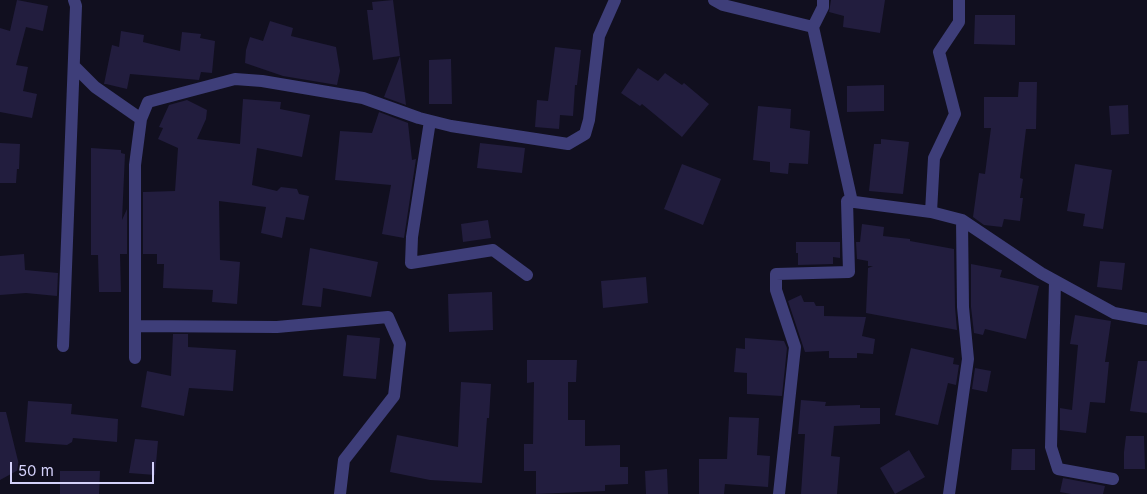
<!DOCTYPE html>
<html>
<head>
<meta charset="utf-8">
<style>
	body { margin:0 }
	#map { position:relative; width:1147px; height:494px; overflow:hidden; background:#110f1f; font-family:Inter,sans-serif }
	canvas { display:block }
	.scale { position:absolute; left:10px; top:462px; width:144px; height:22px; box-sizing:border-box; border:2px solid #d4d1fa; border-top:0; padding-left:6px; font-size:15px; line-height:18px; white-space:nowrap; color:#d4d1fa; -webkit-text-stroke:4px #110f1f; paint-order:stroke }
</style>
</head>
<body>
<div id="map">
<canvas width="1147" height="494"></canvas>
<div class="scale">50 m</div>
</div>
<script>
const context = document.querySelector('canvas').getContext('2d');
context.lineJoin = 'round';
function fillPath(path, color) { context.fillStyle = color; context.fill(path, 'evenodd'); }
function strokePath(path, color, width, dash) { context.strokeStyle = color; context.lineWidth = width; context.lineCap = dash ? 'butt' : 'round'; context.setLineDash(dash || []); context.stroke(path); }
const building = new Path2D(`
	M17,0l31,6 -5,25 -17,-4 -10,38 12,2 -5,24 14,3 -5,24 -32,-6v-84l10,3z
	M393,0l7,56 6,49 -22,-8 16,-41 -27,4 -6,-50h6l-1,-8z
	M831,0h54l-5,33 -37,-6 1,-11 -15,-4z
	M975,15h40v30l-41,-1z
	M270,21l23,7 -2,8 45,11 4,24 -3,14 -54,-9 -38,-13 1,-13 4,-13 13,4z
	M121,31l23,4 -1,7 37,9 2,-19 19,2 -1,4 15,3 -3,32 -11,-1 -2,8 -69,-6 -3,15 -21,-5h-2l8,-39 7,2z
	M555,47l26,3 -4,35h-2l-2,31 -13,-1 -1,14 -24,-2 2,-27 11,1z
	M451,59l1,45h-23v-44z
	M638,68l20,13 7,-8 17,12 2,-2 25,21 -27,33 -40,-33 -2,2 -19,-13z
	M1019,82h18l-1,47h-10l-6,49 3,1 -3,19h3l-3,23 -16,-2 -2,8 -18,-2 -11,-8 6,-44 6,1 6,-46h-7v-31h34z
	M884,85v26l-37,1v-26z
	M243,99l38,3 -1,7 30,6 -8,42 -45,-9 -5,37 25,6 4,-4 16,2 2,5 10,2 -5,24 -18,-3 -4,21 -21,-5 5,-26 -47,-6 1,59 20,2 -3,42 -25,-2 1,-12 -50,-2 1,-24h-7v-10h-14v-62l32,-1 3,-43 -20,-9 5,-11 -4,-1 10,-22 18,-5 20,10 -1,9 -9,20 43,5z
	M1128,105l1,29 -18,1 -2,-29z
	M758,106l33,3 -1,19 20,3 -2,33 -19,-1 -1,11 -18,-2v-10l-17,-2z
	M379,112l29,11 4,37 4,-1 -12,79 -22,-4 9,-49 -56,-5 5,-49 32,2z
	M881,139l28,3 -6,52 -34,-3 5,-47h7z
	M0,143l20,1 -1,25h-2l-1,14h-16z
	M480,143l45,5 -3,25 -45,-5z
	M91,148l30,2v3l4,1 -3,66 5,-11v45h-7l1,38h-22l-1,-37h-7z
	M682,164l39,15 -18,46 -39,-16z
	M1075,164l37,6 -9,59 -20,-3 2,-12 -18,-3z
	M488,220l3,18 -28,4 -2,-18z
	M862,224l22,3 -1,9 27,3v2l44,8 1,58 2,23 -91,-17 2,-45 5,-2h-5v-5l-11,-2 -1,-17h4z
	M796,242h44v16l-7,-1v7l-35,1v-12h-2z
	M310,248l68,14 -7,35 -48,-9 -2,19 -19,-2z
	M24,254l1,16 33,3 -1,23 -31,-3 -26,2v-39z
	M1100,261l25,2 -3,27 -25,-3z
	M971,264l31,6 -2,7 39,9 -13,53 -41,-10 -2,6 -9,-2 -3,-26z
	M646,277l2,26 -45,5 -2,-27z
	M492,292l1,38 -44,2 -1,-38z
	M801,295l3,7h10l2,4h8v10l42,1 -4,19 13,3 -2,15 -16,-1v5h-28v-7l-24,1 -17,-51z
	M1075,315l36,6 -6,41h4l-4,41 -15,-1 -4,31 -26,-3v-22l12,2 6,-65 -8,-1z
	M173,334h15v13l48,3 -3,41 -44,-3 -5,28 -43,-9 6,-36 24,5z
	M347,335l33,3 -4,41 -33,-3z
	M745,338l39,3 3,7 -5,48 -35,-2v-21l-13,-1 2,-24 9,1z
	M911,348l43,10 -1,6 6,1 -3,20 -8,-2 -10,42 -43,-10z
	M527,360h50l-1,22h-8v38h17v26l35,-1v22h8v17l-23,1v6l-69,3v-23h-12v-27h9l1,-62 -7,1z
	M1138,361h9v52l-17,-2z
	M975,368l16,3 -4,21 -15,-3z
	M461,382l30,2 -2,34h-2l-5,65 -52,-3 -40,-8 7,-37 61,12z
	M801,400l25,2 -1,4 35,-1v3h20v16l-46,2 -3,30 9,1 -3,37h-36l4,-60h-7z
	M28,401l44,3 -1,10 47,5 -1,23 -44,-4 -1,4 -5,3 -42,-3z
	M0,412h6l14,57 -20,11z
	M729,417l30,1 -2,37 13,1 -2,31 -43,-3 -1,10h-25v-35h28z
	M1126,436h18l1,33h-21v-17z
	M135,439l23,2 -3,34 -26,-2z
	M1012,449h23v21h-24z
	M909,450l16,27 -30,17 -15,-26z
	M667,469l1,25h-22l-1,-23z
	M60,471h40l-1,23h-39z
	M1063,478l42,8 -2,8h-32l-11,-2z`);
const street = new Path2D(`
	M714,0l9,5 90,22 39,175
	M813,27l10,-20v-7
	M74,66l21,21 46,32
	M430,121l-18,116 -1,26 82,-13 34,25
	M931,212l3,-54 21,-44 -16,-62 20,-30v-22
	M1055,281l-4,166 7,22 55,10
	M135,326l142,1 111,-10 12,27 -6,52 -50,64 -4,34
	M63,346l13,-340 -2,-6
	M135,358v-193l6,-46 7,-17 87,-23 27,2 101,17 56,20 32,8 117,18 17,-10 4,-14 10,-84 16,-36
	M779,494l16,-147 -19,-57v-16l73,-2 -2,-71 84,11 31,8 79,53 73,40 33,6
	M949,494l19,-135 -5,-52 -1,-87`);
fillPath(building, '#221d3e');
strokePath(street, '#3e3e79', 12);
</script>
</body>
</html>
